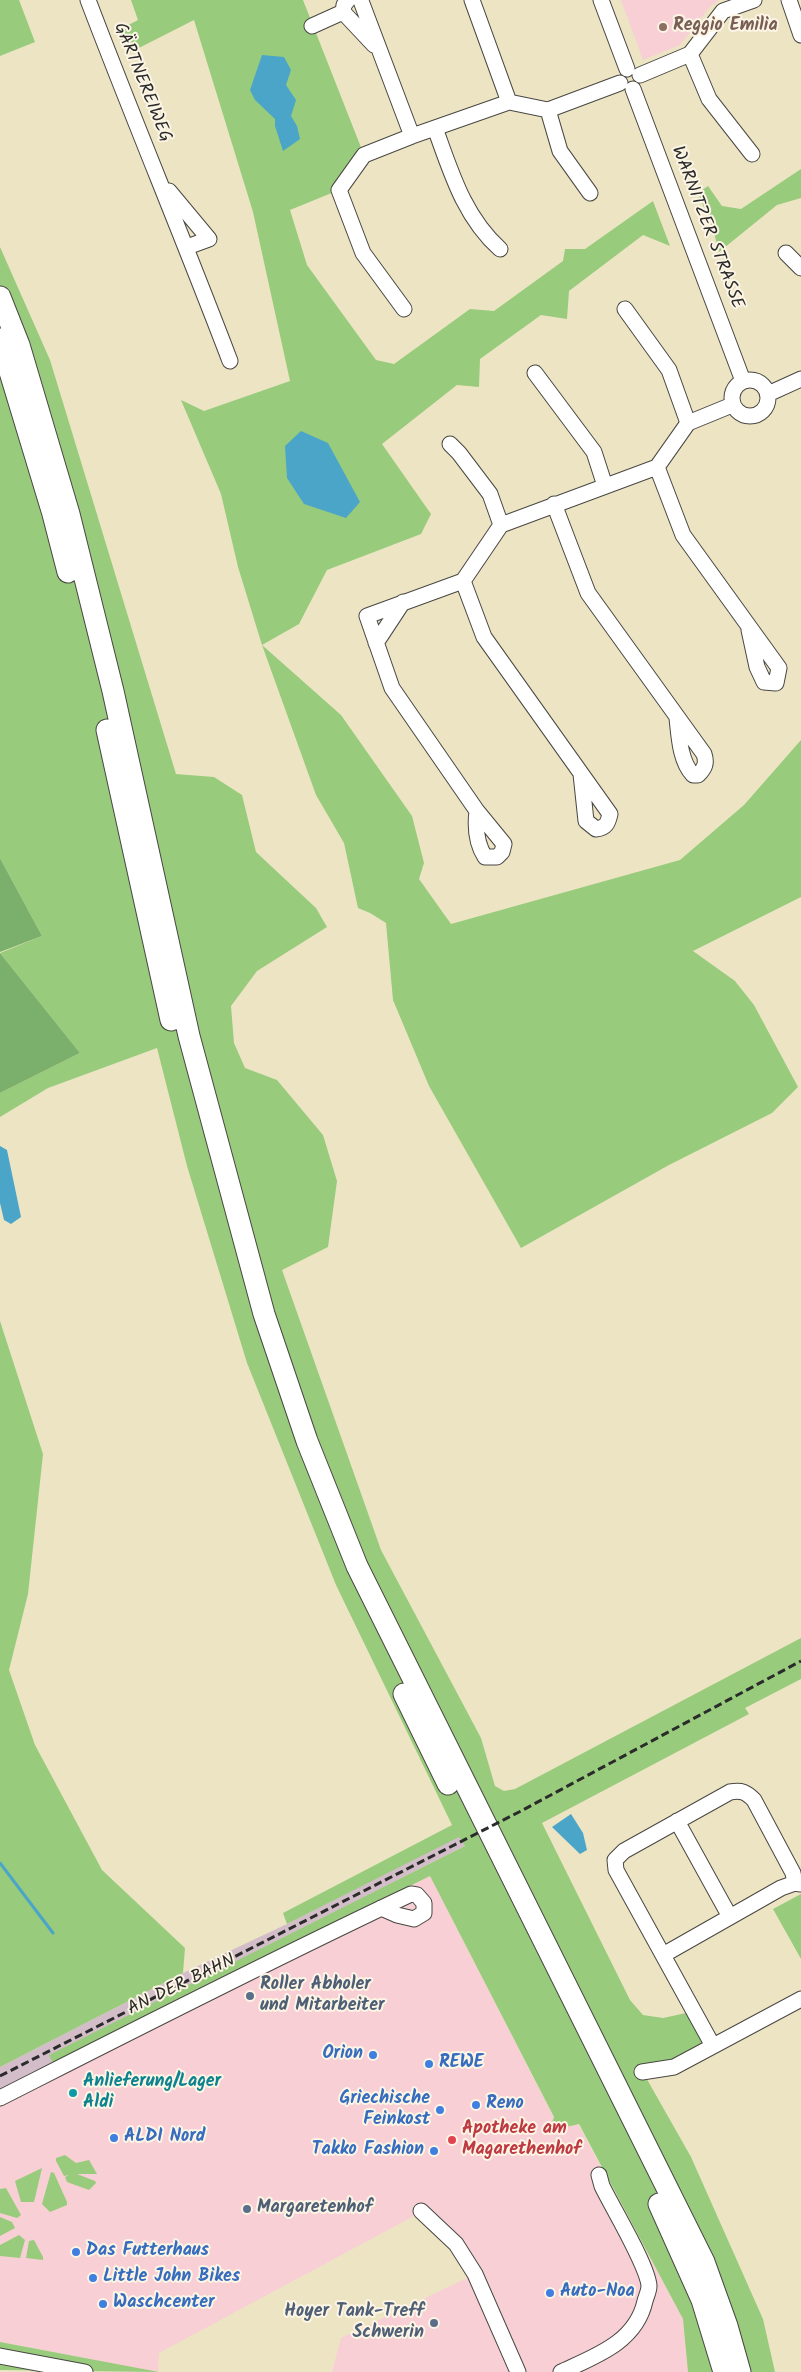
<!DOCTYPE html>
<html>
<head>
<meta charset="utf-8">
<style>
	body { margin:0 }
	canvas { display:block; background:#ede4c4 }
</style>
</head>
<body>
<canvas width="801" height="2372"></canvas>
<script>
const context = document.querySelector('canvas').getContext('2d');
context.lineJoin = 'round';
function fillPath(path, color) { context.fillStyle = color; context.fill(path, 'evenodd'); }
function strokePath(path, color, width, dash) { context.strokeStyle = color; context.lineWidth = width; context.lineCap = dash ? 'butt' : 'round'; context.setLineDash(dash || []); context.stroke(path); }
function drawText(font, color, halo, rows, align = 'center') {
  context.font = font + ' Kalam,sans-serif'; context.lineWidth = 4; context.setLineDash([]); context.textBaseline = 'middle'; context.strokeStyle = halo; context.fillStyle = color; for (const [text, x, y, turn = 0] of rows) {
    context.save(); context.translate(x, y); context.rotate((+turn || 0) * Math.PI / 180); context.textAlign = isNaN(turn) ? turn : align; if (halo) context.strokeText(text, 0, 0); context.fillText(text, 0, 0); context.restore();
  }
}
const built = new Path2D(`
	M621,0h98l-10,8 -29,37 -37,15z
	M430,1876l124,242 -5,13 29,-7 105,195 5,53h-356l9,-34 126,-60 -14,-29 -31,-33h-8l-255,137 -1,19 -158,-30v-251z`);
const industrial = new Path2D(`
	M459,1836l6,10 -415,209 3,8 -53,28v-24l183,-94 104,-49z`);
const green = new Path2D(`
	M0,0h19l16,42 -35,14z
	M131,0h172l61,155 -25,35 -49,20 17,55 69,95 18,4 76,-55 24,2 69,-50 2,-12h20l68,-48 17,45 -27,-11 -74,56 -2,28 -26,-4 -61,44 -1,28 -22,-2 -75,59 49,70 -10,20 -94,36 -28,54 -37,21 79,70 71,101 12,47 -5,16 32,45 229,-64 64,-55 57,-65v157l-108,54 42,30 19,24 44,82 -26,26 -103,52 -148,83 -92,-162 -36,-86 -7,-77 -16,-10 -12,-5 -14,-65 -28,-48 -54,-150 -24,-78 -17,-73 -40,-94 23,11 86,-30 -37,-169 -59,-192 -65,33 -12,-22 21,-11z
	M801,169v29l-24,7 -58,47 -6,-23 -15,-36 10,-7 14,20 19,3z
	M0,247l50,113 126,414 38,3 28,18 14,57 60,56 11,19 -70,44 -26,35 3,37 11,25 32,12 46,55 14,46 -9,66 -46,23 99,280 100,188 14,48 9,5 11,-2 286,-151v41l-56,29 4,6 -207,109 88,177 13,15 20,3 23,-5 19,31 -61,30 47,83 72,162 12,53h-87l-5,-53 -104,-195 -30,7 5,-14 -124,-241 -377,187 -4,-8 416,-209 -6,-9 -172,87 -4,-11 169,-88 -116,-240 -89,-222 -60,-197 -30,-118 -109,40 -48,29v-24l80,-40 -80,-100 42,-17 -42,-78z
	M0,1321l43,133 -15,140 -19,76 26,75 67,125 83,78 -2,25 -183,94z
	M801,1894v65l-28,-50z
	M65,2155l11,8 13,-3 8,14h-20l18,7 1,2 -7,7 -22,-8 -2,-5 4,-2 -5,1 -8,-15v-3z
	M42,2168l-8,34h-13l-6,-21z
	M51,2172l3,1 13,29v3l-17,7 -8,-8z
	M6,2188l15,27 -4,3 -17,-5v-24z
	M0,2217l12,5 3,6 -15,8z
	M19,2235l6,5 -5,18 -20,-2v-11z
	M34,2240l9,17v3l-17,-2 3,-17z
	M0,2342l159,30 -159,-2z`);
const forest = new Path2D(`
	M0,858l42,78 -42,16z
	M0,953l80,100 -80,40z`);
const water = new Path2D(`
	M262,55l22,2 7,13 -5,15 10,15 -5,16 6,10 3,13 -17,12 -8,-25v-7l-20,-19 -5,-10z
	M301,431l27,12 32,59 -14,16 -42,-14 -17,-26 -2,-32z
	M0,1146l7,4 14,67 -10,7 -7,-4 -4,-17z
	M571,1814l12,19 4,17 -7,4 -28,-27z`);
const stream = new Path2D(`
	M0,1863l53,70`);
const minor = new Path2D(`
	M88,0c46,121 96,240 142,361
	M472,0l37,102
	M601,0l26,69
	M789,0l12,35
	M361,1l51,135
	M343,12l31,33
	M312,26l31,-14 1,-7 4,-5
	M690,54l19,45 43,55
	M640,75l50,-21 33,-43 31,-11
	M633,89l110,292
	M548,110l12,41 30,42
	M435,128c16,44 29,89 65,121
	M169,191l40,48 -22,8
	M786,253l15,15
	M404,309l-41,-56 -24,-63 25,-35 48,-19 97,-34 39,8 72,-27
	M625,309l44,61 19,53
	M535,373l59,79 11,34
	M732 398a18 18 0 1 1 36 0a18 18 0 1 1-36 0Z
	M768,394l33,-15
	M450,444l9,9 31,41 11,31
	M657,467l26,68 96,133 -3,15 -12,-1 -7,-15 -8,-37
	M554,504l34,89 116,161c3,9 1,14 -6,21h-5c-13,-14 -14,-38 -16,-57
	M463,581l21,56 126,177c-2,9 -4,14 -14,15l-10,-8 -5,-47
	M376,643l27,-41
	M477,811c-2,16 -1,32 8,46h12l5,-5 2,-8 -27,-33 -85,-123 -25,-72 96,-35 38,-56 156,-58 31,-44 44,-18
	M677,1821l53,96
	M663,1955l118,-67 14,-5 6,1
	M713,2046l-97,-176 -1,-10 9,-9 106,-59c12,-2 16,0 24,8l39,73 2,10
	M642,2072l32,-5 127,-68
	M0,2098c136,-69 273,-139 411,-204l6,1 7,8v10l-10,6 -17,-4 -16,-7
	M421,2211l35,33 19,30 43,98
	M0,2356l85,16
	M561,2372c35,-16 75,-30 84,-71 1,-4 4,-10 4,-15 -1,-20 -37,-79 -47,-100l-3,-11`);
const highway = new Path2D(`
	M0,297l19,48 50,169 44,177 76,345 75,278 43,127 50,125 347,696 23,64 13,46
	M0,339l53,175 15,58
	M107,730l64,290
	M404,1694l44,90
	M659,2204l43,96 22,72`);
const rail = new Path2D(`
	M0,2076l521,-265 280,-150`);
const markers = [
	[663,27,5,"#8d6e63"],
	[250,1996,5,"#5c6f8a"],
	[373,2055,5,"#3f7fe0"],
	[429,2064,5,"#3f7fe0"],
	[73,2093,5,"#0f9aa8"],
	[476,2105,5,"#3f7fe0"],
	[440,2110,5,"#3f7fe0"],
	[114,2138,5,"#3f7fe0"],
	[452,2140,5,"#e0444e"],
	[434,2151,5,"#3f7fe0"],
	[247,2209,5,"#5c6f8a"],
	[76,2252,5,"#3f7fe0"],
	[93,2278,5,"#3f7fe0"],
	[550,2293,5,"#3f7fe0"],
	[103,2304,5,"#3f7fe0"],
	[434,2323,5,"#5c6f8a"]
];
const educationNames = [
	["Reggio Emilia",673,27]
];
const streetNames = [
	["GÄRTNEREIWEG",141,83,68],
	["WARNITZER STRASSE",706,228,69],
	["AN DER BAHN",182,1986,-26]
];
const serviceNames = [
	["Roller Abholer",260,1986],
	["und Mitarbeiter",260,2007],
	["Margaretenhof",257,2209],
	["Hoyer Tank-Treff",424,2313,"right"],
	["Schwerin",424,2334,"right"]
];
const shopNames = [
	["Orion",363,2055,"right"],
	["REWE",439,2064],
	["Griechische",430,2100,"right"],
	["Feinkost",430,2121,"right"],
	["Reno",486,2105],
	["ALDI Nord",124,2138],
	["Takko Fashion",424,2151,"right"],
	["Das Futterhaus",86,2252],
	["Little John Bikes",103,2278],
	["Auto-Noa",560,2293],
	["Waschcenter",113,2304]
];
const cultureNames = [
	["Anlieferung/Lager",83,2083],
	["Aldi",83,2104]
];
const healthNames = [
	["Apotheke am",462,2130],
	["Magarethenhof",462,2151]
];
fillPath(built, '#f7cfd5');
fillPath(industrial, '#d2bdc8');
fillPath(green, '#98cc7c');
fillPath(forest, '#7ab06c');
fillPath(water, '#4aa5c8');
strokePath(stream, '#4aa5c8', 3);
strokePath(minor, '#484742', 17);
strokePath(highway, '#484742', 23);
strokePath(minor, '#fff', 15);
strokePath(highway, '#fff', 21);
strokePath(rail, '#2b2b2b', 3, [8, 4]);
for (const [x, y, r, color] of markers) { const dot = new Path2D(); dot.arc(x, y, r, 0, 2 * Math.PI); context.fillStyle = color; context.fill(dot); strokePath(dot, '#fcf5e5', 2); }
drawText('bold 18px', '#785e54', '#fcf5e5', educationNames, 'left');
drawText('18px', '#2b2b2b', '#fcf5e5', streetNames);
drawText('bold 18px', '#4e5e75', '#fcf5e5', serviceNames, 'left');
drawText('bold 18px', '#366cbe', '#fcf5e5', shopNames, 'left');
drawText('bold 18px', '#0d838f', '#fcf5e5', cultureNames, 'left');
drawText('bold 18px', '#be3a42', '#fcf5e5', healthNames, 'left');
</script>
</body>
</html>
